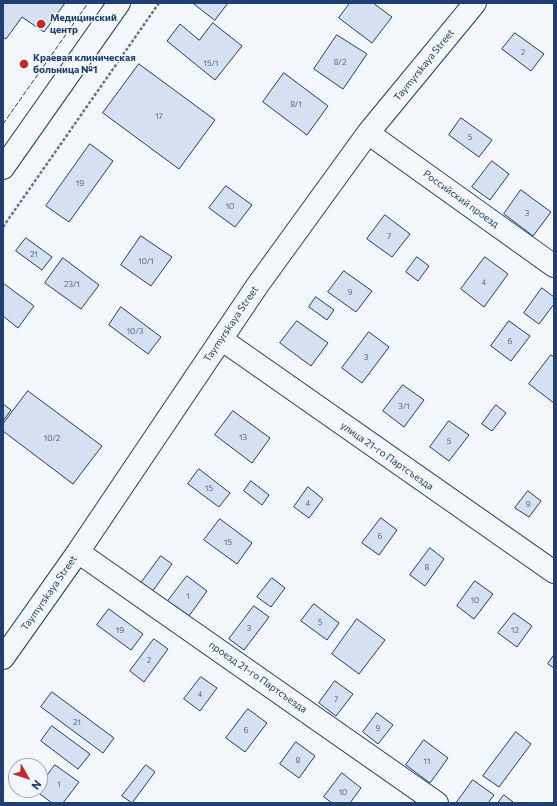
<!DOCTYPE html>
<html>
<head>
<meta charset="utf-8">
<style>
	body { margin:0 }
	#map { position:relative; width:557px; height:806px; overflow:hidden; background:#f4f7fb; font-family:Commissioner,sans-serif }
	canvas { display:block }
	.frame { position:absolute; inset:0; border:4px solid #1d3f73; pointer-events:none }
	.north { position:absolute; left:8px; top:758px; width:40px; height:40px; box-sizing:border-box; background:#f4f7fb; border:1px solid #9eadc5; border-radius:50%; rotate:129deg; font-size:11px; font-weight:700; line-height:16px; text-align:center; color:#1d3f73 }
	.north::after { content:''; display:block; margin:auto; width:14px; height:18px; background:#c62828; clip-path:polygon(50% 0,100% 100%,50% 72%,0 100%) }
</style>
</head>
<body>
<div id="map">
<canvas width="557" height="806"></canvas>
<div class="frame"></div>
<div class="north">N</div>
</div>
<script>
const context = document.querySelector('canvas').getContext('2d');
context.lineJoin = 'round';
function fillPath(path, color) { context.fillStyle = color; context.fill(path, 'evenodd'); }
function strokePath(path, color, width, dash) { context.strokeStyle = color; context.lineWidth = width; context.lineCap = dash ? 'butt' : 'round'; context.setLineDash(dash || []); context.stroke(path); }
function drawText(font, color, halo, rows, align = 'center') {
  context.font = font + ' Commissioner,sans-serif'; context.lineWidth = 3; context.setLineDash([]); context.textBaseline = 'middle'; context.strokeStyle = halo; context.fillStyle = color; for (const [text, x, y, turn = 0] of rows) {
    context.save(); context.translate(x, y); context.rotate((+turn || 0) * Math.PI / 180); context.textAlign = isNaN(turn) ? turn : align; if (halo) context.strokeText(text, 0, 0); context.fillText(text, 0, 0); context.restore();
  }
}
const building = new Path2D(`
	M3,3h62l-21,29 -22,-15 -16,22 -3,-2z
	M193,3h35l-13,17z
	M350,3h23l19,14 -20,26 -33,-25z
	M213,23l29,23 -27,34 -48,-39 13,-17 19,16z
	M515,33l29,21 -13,17 -29,-22z
	M337,35l30,19 -24,35 -29,-20z
	M139,64l76,56 -36,49 -76,-56z
	M284,73l44,33 -21,29 -44,-33z
	M461,118l31,22 -13,17 -30,-22z
	M90,144l23,17 -44,61 -23,-16z
	M492,161l17,13 -19,26 -18,-13z
	M226,186l26,19 -17,22 -26,-19z
	M521,190l30,22 -18,24 -29,-22z
	M385,215l25,19 -18,23 -25,-18z
	M141,236l31,21 -21,29 -30,-21z
	M26,238l26,19 -10,13 -26,-19z
	M417,257l12,9 -11,15 -12,-9z
	M485,257l23,17 -24,33 -23,-18z
	M63,258l36,27 -18,24 -36,-26z
	M344,271l28,20 -16,21 -28,-20z
	M3,283l31,23 -16,22 -15,-12z
	M542,288l12,9v7l-15,20 -15,-11z
	M316,297l18,13 -7,10 -18,-13z
	M121,307l40,30 -13,17 -39,-29z
	M297,321l31,22 -17,23 -31,-23z
	M509,321l21,15 -19,25 -20,-15z
	M369,332l20,15 -27,36 -20,-15z
	M551,355l3,2v46l-25,-19z
	M403,385l21,15 -20,27 -21,-16z
	M28,391l74,55 -29,38 -70,-53v-7z
	M3,404l8,6 -8,11z
	M496,405l10,8 -14,18 -10,-7z
	M233,411l37,27 -18,25 -37,-28z
	M449,421l20,14 -20,26 -19,-14z
	M199,469l31,24 -11,14 -31,-23z
	M251,481l18,14 -7,10 -18,-14z
	M308,487l15,12 -14,19 -15,-11z
	M528,491l13,10 -12,16 -14,-9z
	M381,518l16,12 -18,25 -17,-12z
	M220,519l32,24 -15,21 -33,-24z
	M430,548l14,11 -19,27 -15,-11z
	M161,556l11,8 -20,28 -11,-9z
	M187,576l20,15 -18,25 -21,-15z
	M272,578l13,10 -14,19 -14,-10z
	M475,581l18,13 -19,25 -17,-13z
	M314,604l25,19 -12,17 -26,-19z
	M254,606l15,11 -25,33 -15,-11z
	M109,609l34,25 -12,16 -34,-25z
	M514,613l18,13 -15,21 -19,-14z
	M357,619l28,21 -26,34 -27,-20z
	M154,639l14,10 -24,33 -14,-11z
	M554,655v13l-6,-4z
	M201,677l16,11 -17,23 -16,-12z
	M335,681l18,13 -17,22 -17,-13z
	M52,692l62,46 -11,15 -62,-46z
	M248,709l19,14 -22,29 -19,-14z
	M377,713l16,12 -15,19 -15,-12z
	M52,726l38,28 -12,15 -37,-28z
	M516,732l15,12 -32,43 -16,-11z
	M424,740l24,18 -18,25 -24,-18z
	M296,742l19,14 -16,22 -19,-14z
	M55,765l24,17 -16,21h-11l-16,-12 4,-1v-5z
	M146,765l9,7 -23,31 -10,-7z
	M342,773l19,15 -11,15h-18l-8,-6z
	M473,780l21,15 -6,8h-30l-1,-1z
	M504,795l9,7v1h-15z`);
const path = new Path2D(`
	M3,227l156,-224`);
const minor = new Path2D(`
	M368,133l186,133
	M3,168l116,-165
	M221,339l333,233
	M78,552l359,251
	M3,658l75,-106 179,-266 111,-153 107,-130`);
const fence = new Path2D(`
	M3,124l85,-121`);
const markers = [
	[41,24,5,"#c62828"],
	[24,64,5,"#c62828"]
];
const numberNames = [
	["2",523,52],
	["8/2",340,62],
	["15/1",211,63],
	["8/1",296,104],
	["17",159,116],
	["5",470,137],
	["19",80,183],
	["10",230,206],
	["3",527,213],
	["7",389,236],
	["21",34,254],
	["10/1",146,261],
	["4",484,282],
	["23/1",72,284],
	["9",350,292],
	["10/3",135,331],
	["6",510,341],
	["3",366,357],
	["3/1",404,406],
	["13",243,437],
	["10/2",52,438],
	["5",449,441],
	["15",209,488],
	["4",308,503],
	["9",528,504],
	["6",380,536],
	["15",228,542],
	["8",427,567],
	["1",188,596],
	["10",475,600],
	["5",320,622],
	["3",249,628],
	["19",120,630],
	["12",515,630],
	["2",149,660],
	["4",200,694],
	["7",336,699],
	["21",77,722],
	["9",378,728],
	["6",246,730],
	["8",298,760],
	["11",427,761],
	["1",59,784],
	["10",343,792]
];
const poiNames = [
	["Медицинский",50,18],
	["центр",50,30],
	["Краевая клиническая",33,58],
	["больница №1",33,70]
];
const streetNames = [
	["Taymyrskaya Street",424,65,-51],
	["Российский проезд",461,199,36],
	["Taymyrskaya Street",231,324,-56],
	["улица 21-го Партсъезда",387,456,35],
	["Taymyrskaya Street",49,593,-55],
	["проезд 21-го Партсъезда",258,677,35]
];
fillPath(building, '#d5e0f0');
strokePath(building, '#1d3f73', 1);
strokePath(minor, '#1d3f73', 24);
strokePath(path, '#5e769c', 2.5, [3, 2]);
strokePath(minor, '#f4f7fb', 22);
strokePath(fence, '#1d3f73', 1, [5, 2]);
for (const [x, y, r, color] of markers) { const dot = new Path2D(); dot.arc(x, y, r, 0, 2 * Math.PI); context.fillStyle = color; context.fill(dot); strokePath(dot, '#f4f7fb', 1.5); }
drawText('8px', '#4b6792', null, numberNames);
drawText('bold 10px', '#1d3f73', '#f4f7fb', poiNames, 'left');
drawText('10px', '#1d3f73', '#f4f7fb', streetNames);
</script>
</body>
</html>
